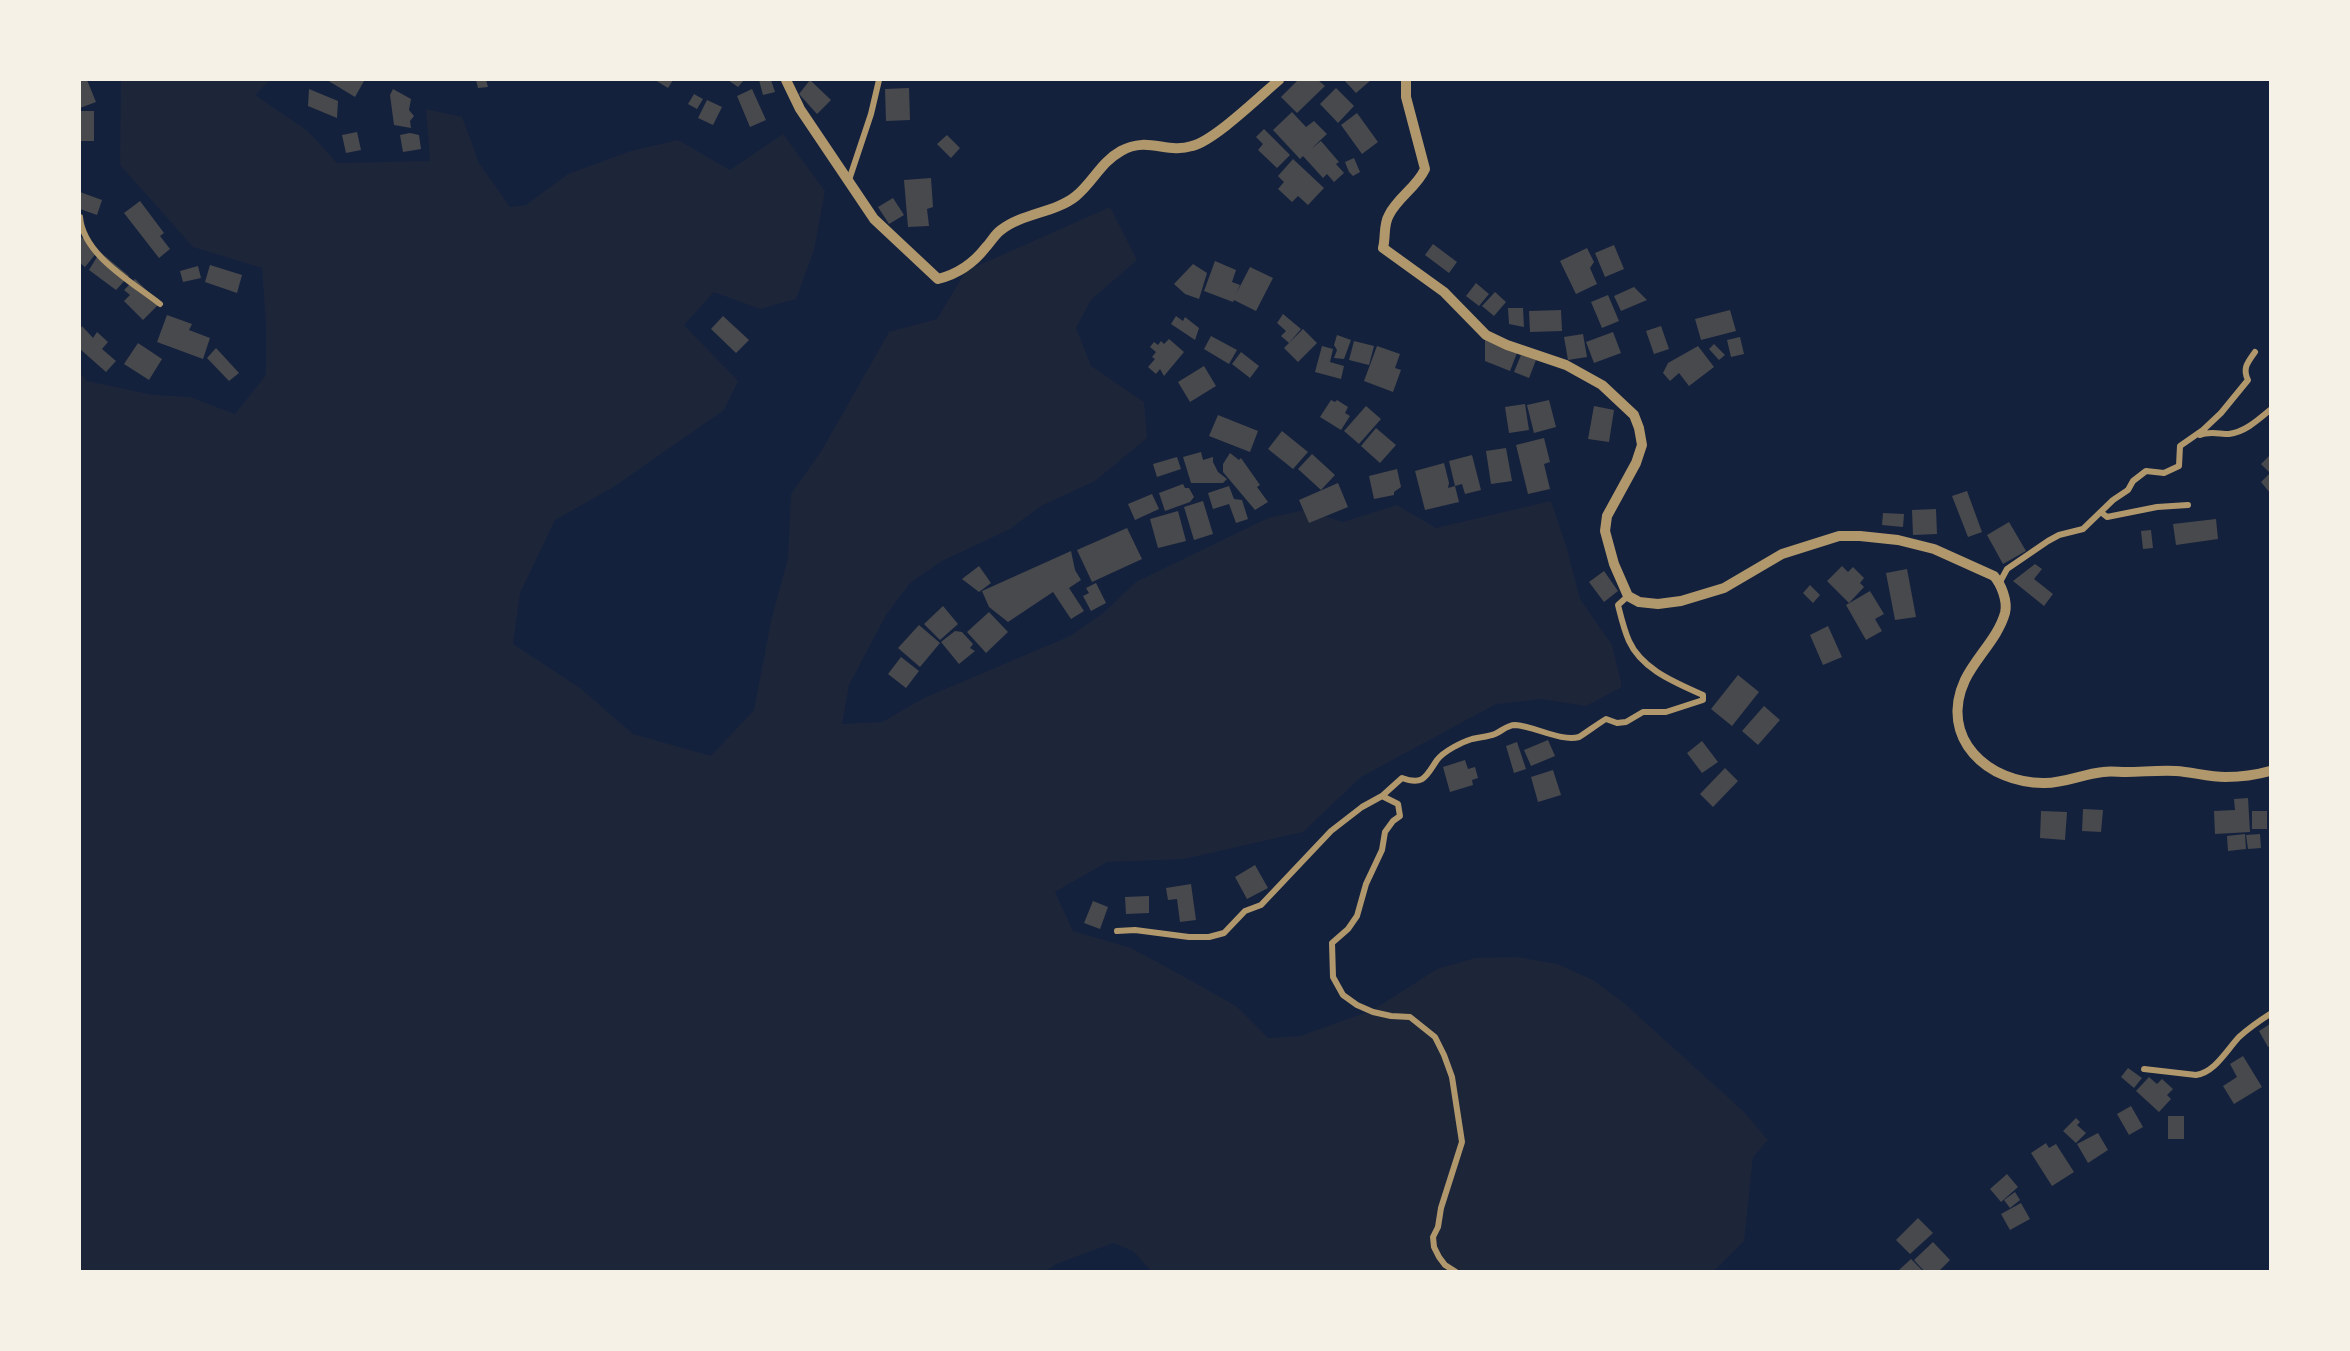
<!DOCTYPE html>
<html>
<head>
<meta charset="utf-8">
<style>
	body { margin:0 }
	#map { position:relative; width:2350px; height:1351px; overflow:hidden; background:#14213d; font-family:Signika,sans-serif }
	canvas { display:block }
	.frame { position:absolute; inset:0; border:81px solid #f6f1e7; pointer-events:none }
</style>
</head>
<body>
<div id="map">
<canvas width="2350" height="1351"></canvas>
<div class="frame"></div>
</div>
<script>
const context = document.querySelector('canvas').getContext('2d');
context.lineJoin = 'round';
function fillPath(path, color) { context.fillStyle = color; context.fill(path, 'evenodd'); }
function strokePath(path, color, width, dash) { context.strokeStyle = color; context.lineWidth = width; context.lineCap = dash ? 'butt' : 'round'; context.setLineDash(dash || []); context.stroke(path); }
const green = new Path2D(`
	M121,80h149l-15,15 53,36 29,32 93,-2 -4,-52 36,8 17,46 31,44 16,-2 42,-31 63,-23 47,-11 52,30 53,-36 42,57 -11,59 -18,49 -36,10 -46,-17 -30,33 54,56 -14,29 -112,78 -57,32 -35,73 -7,51 67,44 53,46 78,22 43,-46 17,-89 17,-63 3,-64 31,-44 67,-118 48,-13 29,-48 144,-64 27,53 -46,40 -15,28 15,38 53,36 3,36 -52,43 -54,25 -31,23 -68,32 -32,22 -24,32 -37,70 -7,39 40,-2 42,-24 146,-62 32,-22 34,-32 132,-64 37,-8 38,12 54,-17 39,23 115,-27 16,48 13,50 32,46 10,42 -36,19 -45,-7 -45,5 -135,73 -58,55 -119,27 -77,3 -52,30 18,39 58,17 39,21 66,37 32,32 32,-2 73,-26 64,-41 38,-11 42,-1 40,7 36,16 31,23 119,108 25,29 -15,17 -9,84 -28,28 -9,3 -556,-1 -18,-20 -20,-8 -57,21 -11,8 -965,-1v-898l7,8 66,14 37,2 45,17 31,-39v-54l-4,-53 -69,-21 -73,-82z`);
const building = new Path2D(`
	M80,80h7l9,22 -16,6z
	M327,80h35l2,1 -9,16z
	M476,80h10l2,7 -10,1z
	M655,80h18l-5,8z
	M728,80h16l-6,7z
	M759,80h12l4,12 -12,3z
	M810,80l21,20 -14,14 -18,-20z
	M1298,80h20l7,6 -28,27 -16,-16z
	M1344,80h27l-15,13z
	M909,88l1,32 -24,1 -1,-32z
	M1336,88l18,18 -16,17 -18,-19z
	M309,89l29,12 -1,17 -29,-12z
	M393,89l18,10 -2,11 5,6 -4,5 1,7 -17,-3 -4,-30z
	M752,89l14,31 -16,7 -13,-31z
	M694,94l9,5 -6,10 -9,-5z
	M707,100l15,7 -9,18 -15,-7z
	M80,111h14v30h-14z
	M1292,112l14,15 8,-6 13,13 -16,15 10,-8 18,21 -3,2 8,9 -10,9 -7,-8 -4,4 -20,-22 -3,3 -27,-29z
	M1357,113l21,29 -16,12 -21,-29z
	M1264,129l26,26 -13,13 -19,-18 5,-6 -7,-7z
	M357,132l4,18 -15,3 -4,-18z
	M410,133l9,2 2,14 -18,3 -3,-17z
	M947,135l13,13 -9,10 -14,-14z
	M1354,158l6,14 -7,4 -4,-4 -4,-10z
	M1293,159l31,29 -16,17 -10,-9 -6,6 -14,-13 6,-7 -6,-6z
	M931,178l2,29 -6,2 2,17 -21,1 -4,-47z
	M80,192l22,8 -5,15 -17,-6z
	M893,198l11,17 -15,9 -11,-17z
	M140,201l24,32 -4,3 10,13 -11,9 -35,-45z
	M80,236l18,15 -13,16 -5,-4z
	M1433,244l24,18 -8,11 -24,-18z
	M1614,245l10,24 -19,8 -10,-24z
	M1587,248l7,14 -4,6 7,16 -21,10 -16,-33z
	M100,252l29,24 -13,14 -27,-20z
	M1215,261l21,9 -4,12 8,3 -4,9 14,-27 23,11 -17,33 -22,-11 -1,2 -29,-11z
	M1193,264l14,9 -8,26 -14,-5 -11,-10z
	M210,265l32,10 -5,18 -32,-11z
	M198,266l3,12 -18,4 -3,-11z
	M135,279l25,24 -17,17 -19,-19 6,-6 -6,-5z
	M1476,283l13,11 -10,12 -13,-10z
	M1634,287l13,13 -26,11 -7,-15z
	M1495,292l11,10 -12,14 -12,-10z
	M1608,295l11,26 -17,7 -11,-26z
	M1508,308h15l1,19 -15,-3z
	M1561,310l1,21 -32,1 -1,-21z
	M1730,310l6,21 -35,9 -6,-21z
	M1283,314l18,15 -12,14 -8,-7 5,-5 -9,-8z
	M167,315l25,9 -3,6 21,8 -7,21 -46,-17z
	M723,316l26,24 -13,13 -25,-24z
	M1176,316l7,5 2,-4 14,11 -4,12 -24,-16z
	M82,326l11,12 4,-6 11,10 -6,7 14,12 -10,11 -26,-23v-19z
	M1661,326l8,23 -15,5 -8,-23z
	M1303,329l14,14 -19,19 -14,-14z
	M1613,332l8,21 -27,10 -8,-21z
	M1583,334l4,23 -19,3 -4,-23z
	M1337,335l14,5 -7,19 -10,-1 3,-8 -3,-5z
	M1211,336l26,14 -8,14 -25,-15z
	M1740,337l4,17 -13,3 -4,-17z
	M1169,339l15,13 -20,24 -4,-7 -4,5 -8,-7 7,-8 -3,-2 4,-5 -6,-5 4,-5 4,3 3,-4 3,3z
	M1485,340l32,13 -7,18 -25,-10z
	M1354,341l20,5 -5,19 -20,-5z
	M138,343l24,16 -13,21 -25,-16z
	M1714,344l11,11 -6,5 -10,-11z
	M1322,346l11,3 -3,13 14,4 -3,13 -26,-7z
	M1377,346l23,8 -5,14 6,2 -8,22 -29,-11z
	M1698,346l16,21 -25,19 -10,-13 -9,8 -7,-8 5,-10z
	M216,348l23,25 -10,8 -22,-23z
	M1241,352l18,14 -9,12 -18,-14z
	M1521,355l15,5 -7,18 -15,-6z
	M1204,366l12,20 -26,16 -12,-20z
	M1331,400l4,2 2,-2 11,7 -3,6 5,3 -9,14 -21,-13z
	M1549,400l7,27 -22,6 -7,-28z
	M1525,404l4,26 -20,3 -4,-26z
	M1366,406l15,13 -22,25 -15,-13z
	M1594,406l20,4 -5,32 -21,-3z
	M1218,415l40,16 -8,21 -41,-16z
	M1376,428l20,17 -16,18 -19,-17z
	M1282,431l26,21 -15,17 -25,-20z
	M1544,438l6,24 -6,2 6,25 -22,5 -12,-49z
	M1506,448l6,33 -21,3 -5,-33z
	M1201,452l2,8 10,-3v5l5,10 9,7 -4,4h-32l-8,-26z
	M1230,453l9,7 2,-2 19,27 -3,2 11,15 -13,8 -32,-38v-8z
	M1312,454l23,21 -14,15 -23,-21z
	M1472,455l9,35 -16,4 -3,-10 -7,2 4,16 -34,8 -10,-39 29,-8 5,20 -1,5 7,-2 -6,-25z
	M2270,455v38l-9,-11 9,-9 -9,-9z
	M1177,457l4,12 -24,8 -4,-13z
	M1397,469l4,18 -7,5v3l-20,4 -5,-23z
	M1338,483l10,24 -39,16 -10,-23z
	M1183,484l2,4h4l5,9 -4,5 -25,9 -6,-18z
	M1229,486l5,13 8,1 6,19 -12,4 -7,-19 -16,5 -5,-16z
	M1967,491l15,41 -14,5 -16,-41z
	M1152,494l7,15 -24,11 -7,-16z
	M1203,501l10,33 -19,6 -10,-33z
	M1936,509l1,25 -24,1 -1,-25z
	M1178,511l8,30 -28,7 -8,-29z
	M1883,513l21,1 -1,13 -21,-2z
	M2216,519l2,20 -42,6 -3,-21z
	M2009,522l17,29 -23,13 -16,-29z
	M1127,528l15,31 -50,23 -15,-32z
	M2151,530l2,18 -10,1 -2,-18z
	M1071,551l4,19 6,10 -12,8 15,23 -13,8 -18,-27 -45,30 -19,-15 -7,-16z
	M2035,564l7,5 -8,10 19,15 -9,12 -31,-25z
	M979,566l12,17 -12,9 -17,-13z
	M1842,566l6,6 5,-5 11,11 -4,5 4,4 -15,16 -22,-22z
	M1907,569l9,48 -21,3 -9,-47z
	M1604,571l14,20 -14,11 -15,-20z
	M1096,583l10,20 -15,8 -8,-15 6,-3 -3,-5z
	M1810,585l10,10 -7,8 -10,-10z
	M1870,591l14,23 -9,5 7,12 -16,9 -20,-35z
	M943,606l15,18 -18,16 -16,-16z
	M989,612l19,20 -22,21 -19,-21z
	M919,625l21,18 -20,24 -22,-19z
	M1828,626l14,31 -19,8 -13,-30z
	M955,631l7,1 11,12 -3,4 5,3 -16,13 -18,-22z
	M901,657l18,14 -13,17 -18,-14z
	M1738,675l21,17 -27,34 -21,-17z
	M1764,706l16,14 -22,25 -16,-14z
	M1548,740l7,16 -24,10 -7,-16z
	M1702,741l16,21 -16,11 -15,-20z
	M1517,742l9,27 -12,4 -8,-27z
	M1465,760l3,9 7,-2 3,11 -6,2 1,5 -23,7 -7,-25z
	M1725,768l13,13 -25,26 -13,-13z
	M1553,770l8,25 -23,7 -7,-25z
	M2248,798l2,34 -35,2 -1,-23 21,-1 -1,-11z
	M2083,809l20,1 -2,22 -19,-1z
	M2041,811l26,1 -2,28 -25,-2z
	M2252,811h15v18h-15z
	M2245,834l1,15 -18,2 -1,-15z
	M2260,834l1,14 -13,1 -2,-14z
	M1255,865l13,23 -21,11 -12,-22z
	M1191,884l5,36 -16,2 -3,-23 -9,1 -2,-12z
	M1149,896v17l-23,1 -1,-17z
	M1093,901l15,6 -8,22 -16,-6z
	M2270,1024v22l-2,1 -9,-16z
	M2243,1056l19,31 -28,17 -11,-18 14,-9 -7,-13z
	M2128,1068l14,10 -8,10 -13,-11z
	M2149,1077l8,7 5,-5 11,10 -6,6 4,4 -12,13 -23,-21z
	M2131,1106l12,21 -14,8 -12,-21z
	M2168,1116h16v23h-16z
	M2076,1118l4,4 -3,3 9,8 -10,10 -13,-12z
	M2098,1133l10,17 -20,13 -11,-19z
	M2046,1143l3,5 7,-4 18,28 -22,14 -21,-33z
	M2007,1174l11,13 -17,15 -11,-13z
	M2015,1192l5,8 -10,8 -6,-8z
	M2021,1203l9,16 -20,11 -9,-16z
	M1918,1218l15,15 -23,21 -14,-14z
	M1933,1242l17,18 -12,12h-13l-11,-12z
	M1911,1259l13,13 -25,-2z`);
const minor = new Path2D(`
	M849,180l22,-66 8,-34
	M80,217c3,38 52,65 80,87
	M2200,435c9,-4 19,-1 29,-1 16,-2 29,-14 41,-24
	M2102,513l5,4 50,-10 31,-2
	M2000,582l7,-13 41,-28 11,-6 24,-6 30,-29 15,-10 5,-9 13,-10 18,2 15,-7 1,-20 23,-16 18,-17 27,-33c-6,-12 0,-18 7,-28
	M1382,796l16,8 2,12 -7,5 -8,11 -3,18 -16,34 -9,32 -9,13 -16,14 1,34 10,18 14,10 16,7 18,4 19,1 25,20 9,18 8,22 10,65 -21,66 -3,19 -5,10 1,10 5,10 6,8 11,7
	M1117,931l18,-1 54,7h20l15,-4 21,-22 16,-6 70,-74 31,-24 20,-11 20,-18c22,8 24,-2 35,-18 7,-9 25,-18 35,-21 8,-2 16,-2 23,-5 7,-3 12,-9 20,-9 19,1 46,17 64,12 4,-2 20,-14 27,-18l11,4 9,-1 17,-10h23l37,-12v-5c-26,-12 -61,-25 -74,-54 -5,-11 -8,-24 -11,-36l10,-9
	M2144,1069l52,6c19,-3 30,-24 43,-38 10,-9 20,-16 31,-23`);
const tertiary = new Path2D(`
	M786,80l14,29 74,110 64,60c20,-5 35,-15 48,-32 5,-5 9,-13 15,-17 22,-17 54,-17 75,-34 17,-14 25,-34 45,-45 27,-15 45,3 71,-5 22,-5 68,-50 87,-66
	M1406,80v17l19,72c-8,18 -27,28 -36,46 -6,10 -3,22 -6,33l61,44 42,43 21,10 59,20 36,20 32,30 5,13 3,17 -6,18 -29,53 -2,15 9,33 14,32 11,6 19,2 23,-3 43,-13 58,-34 57,-18h21l38,4 36,9 60,27c7,8 14,25 11,37 -7,25 -29,44 -40,67 -27,58 23,104 80,103 20,0 38,-9 58,-11 7,-1 15,0 23,0 16,0 33,-2 50,-1 16,1 33,6 49,6 15,0 31,-2 45,-6`);
fillPath(green, '#1d2539');
fillPath(building, '#48494c');
strokePath(minor, '#b1986c', 6);
strokePath(tertiary, '#b1986c', 10);
</script>
</body>
</html>
